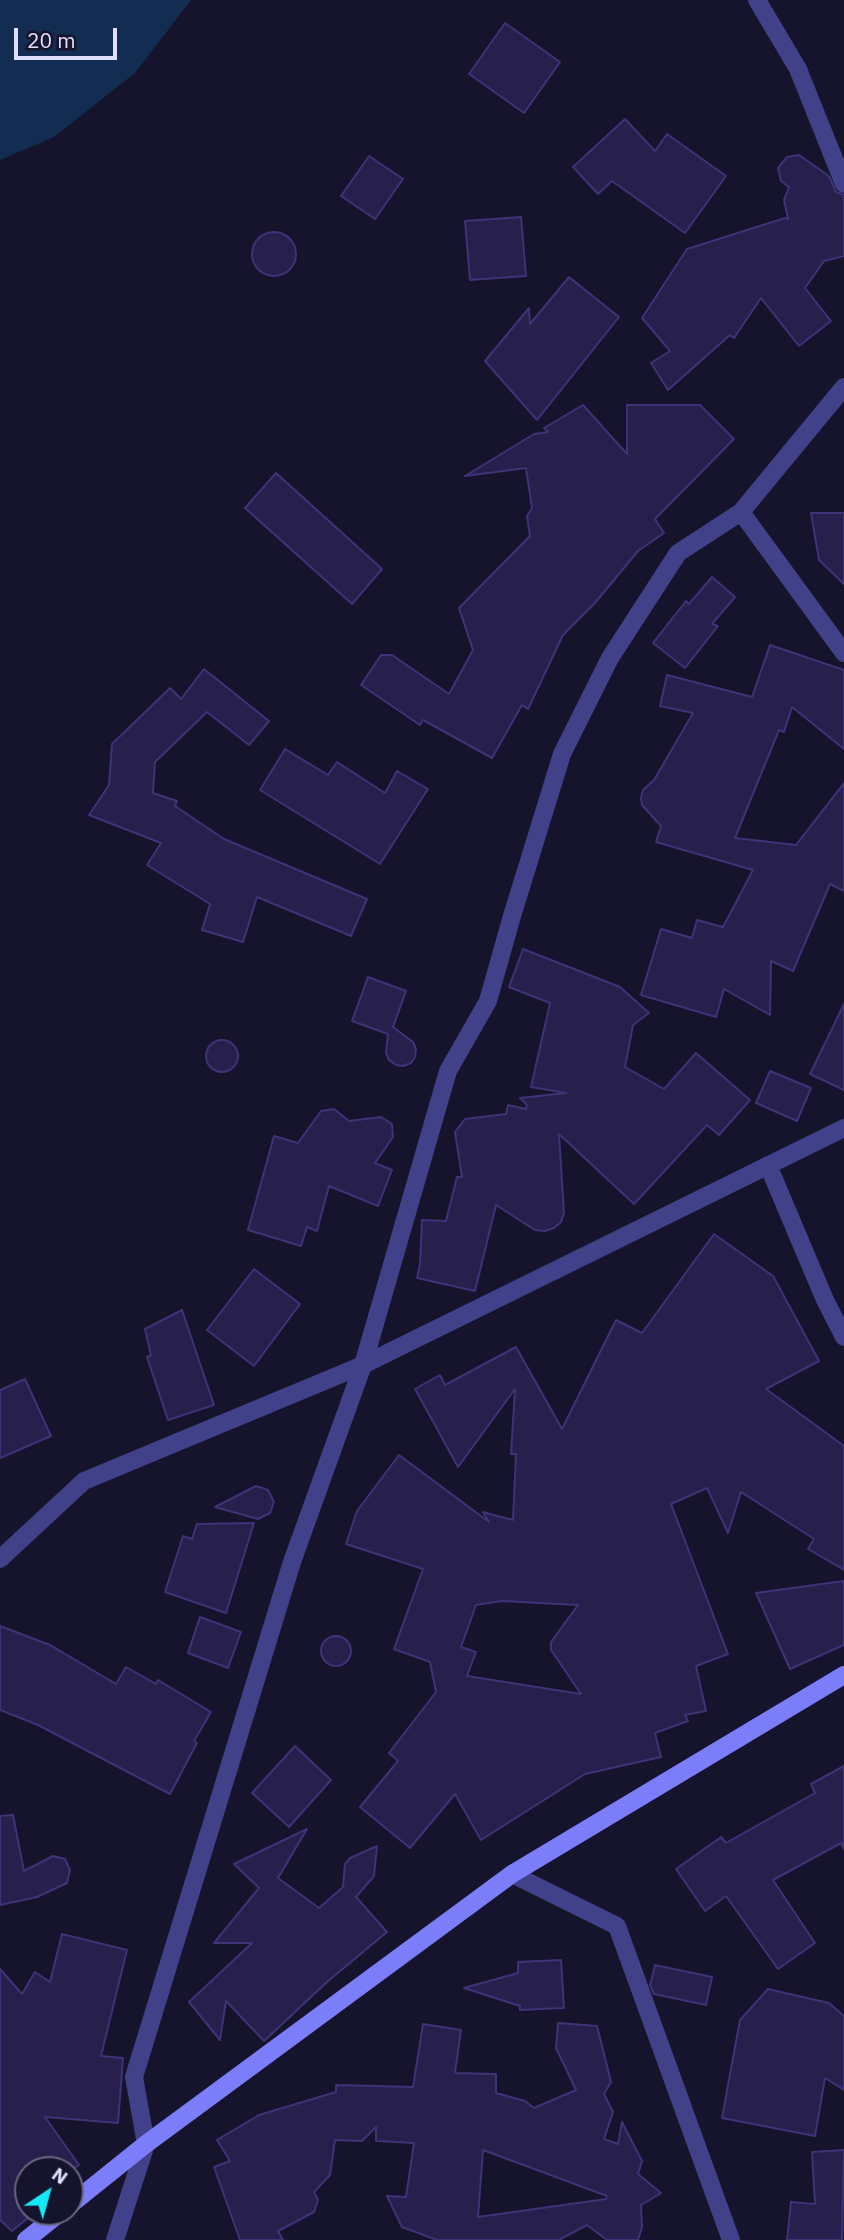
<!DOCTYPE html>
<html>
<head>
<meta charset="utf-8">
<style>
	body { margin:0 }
	#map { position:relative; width:844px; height:2240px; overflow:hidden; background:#16132c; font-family:"IBM Plex Sans",sans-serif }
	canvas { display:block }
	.north { position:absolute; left:14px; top:2156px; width:70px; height:70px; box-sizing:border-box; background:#16132c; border:2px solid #676580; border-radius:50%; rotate:36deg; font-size:19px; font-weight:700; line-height:28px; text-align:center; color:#e1dffe }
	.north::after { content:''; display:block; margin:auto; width:24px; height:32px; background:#14e9f5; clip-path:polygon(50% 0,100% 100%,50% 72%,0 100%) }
	.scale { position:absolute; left:14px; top:28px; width:103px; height:32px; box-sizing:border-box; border:4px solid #e1dffe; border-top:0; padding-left:9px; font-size:21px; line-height:24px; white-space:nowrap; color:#e1dffe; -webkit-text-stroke:5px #16132c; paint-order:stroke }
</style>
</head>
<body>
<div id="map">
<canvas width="844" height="2240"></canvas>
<div class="north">N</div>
<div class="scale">20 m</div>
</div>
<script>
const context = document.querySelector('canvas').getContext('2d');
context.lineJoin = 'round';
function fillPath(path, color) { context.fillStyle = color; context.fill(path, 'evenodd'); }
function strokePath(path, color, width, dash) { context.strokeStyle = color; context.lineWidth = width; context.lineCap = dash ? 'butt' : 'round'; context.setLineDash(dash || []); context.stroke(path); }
const water = new Path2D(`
	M0,0h191l-56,73 -81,64 -54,23z`);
const building = new Path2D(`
	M505,23l55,39 -36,51 -55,-39z
	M625,119l30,32 12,-17 59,42 -41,57 -73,-52 -14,13 -25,-27z
	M799,155l30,21 7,16 8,3v61l-20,5 -19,27 26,33 -32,25 -38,-48 -27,40 -4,-3 -62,55 -17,-27 19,-12 -28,-33 45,-69 98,-31 3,1 -4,-19 5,-13 -8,-6 -3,-13 9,-11z
	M369,156l34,23 -28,40 -34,-23z
	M521,217l5,59 -56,4 -5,-59z
	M252 254a22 22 0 1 1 44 0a22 22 0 1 1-44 0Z
	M569,277l50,40 -82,103 -52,-59 44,-53 1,16z
	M583,405l44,49v-49h73l34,34 -79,80 9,14 -26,18 -43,52 -32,32 -35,74 -6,-4 -30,53 -69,-38 -3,5 -59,-40 20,-30h11l57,39 24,-44 -14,-42 71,-72 -3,-20 5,-8 -6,-40 -61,8 69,-42 14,-2 -4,-4z
	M276,473l106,96 -30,35 -107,-96z
	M811,513h33v71l-25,-24z
	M712,577l23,20 -23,27 6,2 -33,42 -32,-25 33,-42 3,3z
	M770,645l74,25v79l-52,-42 -8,25 -5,-2 -44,108 61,7 48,-62v108l-14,-7 -37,87 -22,-10 -1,54 -46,-26 -8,28 -75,-22 20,-66 31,9 5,-18 26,7 30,-57 -97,-28 5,-16 -19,-21 -1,-7 2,-8 11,-10 39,-67 -33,-7 7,-31 85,22z
	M204,669l65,52 -20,24 -42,-33 -52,50 -2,31 24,8 -2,5 49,33 143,60 -16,37 -94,-39 -14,45 -41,-12 8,-26 -63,-39 14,-22 -72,-28 20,-30 3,-41 58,-56 11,11z
	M285,749l43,26 9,-13 48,31 12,-22 31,18 -48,75 -120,-74z
	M523,949l97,38 29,26 -16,12 -8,42 39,22 32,-36 54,47 -31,35 -12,-10 -73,79 -75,-70 5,79 -3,9 -7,6 -9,3 -10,-1 -39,-25 -21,86 -58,-13 3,-14 2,-44 24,1 11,-44h5l-7,-45 10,-13 41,-5 2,-9 18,4 1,-4 -7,-7 46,-5 -35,-6 19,-84 -41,-16z
	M368,977l38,14 -13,36 20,15 3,7 -1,8 -4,6 -8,3 -7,-1 -7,-5 -3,-7 2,-19 -36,-13z
	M844,1004v86l-34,-16z
	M206 1056a16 16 0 1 1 32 0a16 16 0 1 1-32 0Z
	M770,1071l41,17 -14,33 -41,-18z
	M334,1109l15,12 32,-4 11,7 1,13 -18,26 17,7 -14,36 -49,-20 -12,45 -10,-4 -6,19 -53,-16 26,-94 24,7 23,-32z
	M714,1234l59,42 46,85 -53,28 78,57v124l-36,-21 6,-10 -73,-47 -13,41 -21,-45 -36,16 57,150 -32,12 10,45 -21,4 3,6 -33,12 6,24 -76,17 -104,66 -26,-46 -45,54 -50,-41 38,-46 -9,-8 47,-61 -6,-30 -36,-13 29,-80 -77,-25 11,-33 42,-56 90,67 -6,-10 30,8 3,-66h-5l4,-65 -57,78 -43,-78 25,-14 5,10 71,-38 46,82 54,-109 26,13zM502,1601l76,4 -27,37v8l30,44 -114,-18 9,-24 -15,-5 15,-42z
	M254,1269l46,35 -46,62 -47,-36z
	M182,1310l32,95 -46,15 -21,-63 4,-2 -6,-26z
	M25,1379l26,57 -51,22v-68z
	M256,1486l12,4 6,12 -4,11 -12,6 -43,-12z
	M254,1523l-28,90 -61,-21 18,-56 9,3 5,-15z
	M844,1581v64l-54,24 -34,-76z
	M200,1617l41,15 -13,36 -40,-15z
	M0,1626l50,19 66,39 10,-17 30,17 2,-4 53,32 -17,29 3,2 -27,51 -132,-69 -38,-15z
	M321 1651a15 15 0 1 1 30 0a15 15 0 1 1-30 0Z
	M295,1746l36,34 -42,47 -37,-34z
	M844,1766v83l-3,-6 -68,37 42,63 -37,26 -52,-73 -21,15 -29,-42 45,-32 5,6 89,-50 -4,-9z
	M13,1815l11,56 29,-15 12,3 5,11 -3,13 -30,14 -37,8v-89z
	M307,1829l-29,49 41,30 24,-21 2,-23 5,-6 27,-12 -3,30 -18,21 31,35 -60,50 -63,59 -38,-40 -6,39 -31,-38 63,-59h-38l45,-55 -25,-24z
	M62,1934l65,16 -26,106 22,2 -5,65 -73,-6 34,48 -9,6 -42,-1v30l-3,2 3,4v6l6,1 -22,18 -12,-11v-251l22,25 13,-22 15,10z
	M561,1960l3,48 -44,2v-4l-56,-18 54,-15v-11z
	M655,1965l57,12 -6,28 -52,-11 -4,-9z
	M768,1989l61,14 15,13v74l-19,-12 -10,58 -93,-18 18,-98z
	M558,2023l39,3 14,56 -7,12 9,18 -9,27 14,5 4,-22 20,39 -4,13 23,19 -20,12 1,22 -4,13h-31l-20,-15 -28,15h-122l-35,-13 -15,-31 19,1 8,-54 -38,-2v-14l-14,14 -27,-1 -5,35 -16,17 4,8 -4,12 -36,19 5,9h-43l-26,-73 16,-6 -13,-21 42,-25 77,-23v-7l77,2 10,-63 38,6 -6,43 41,1v19l29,8 9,7 42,-18 -20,-42zM483,2150l124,46 -1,3 -128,18z
	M844,2150l-2,90h-55l4,-38 24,2 -3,-52z`);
const lane = new Path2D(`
	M512,1874l105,52 114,314`);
const street = new Path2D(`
	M757,0l41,69 46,115
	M741,512l103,141
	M768,1165l57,135 19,37
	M0,1559l84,-78 279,-116 481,-237
	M115,2240l31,-96 -12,-67 158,-515 71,-197 85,-294 40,-70 24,-85 50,-162 48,-96 68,-105 63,-41 103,-125`);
const secondary = new Path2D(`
	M70,2205l76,-61 366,-270 332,-199
	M26,2240l35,-28`);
fillPath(water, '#122d51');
fillPath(building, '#27204c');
strokePath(building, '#3d3377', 2);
strokePath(lane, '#404189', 18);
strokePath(street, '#404189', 18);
strokePath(secondary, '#7b7df9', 18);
</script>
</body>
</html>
